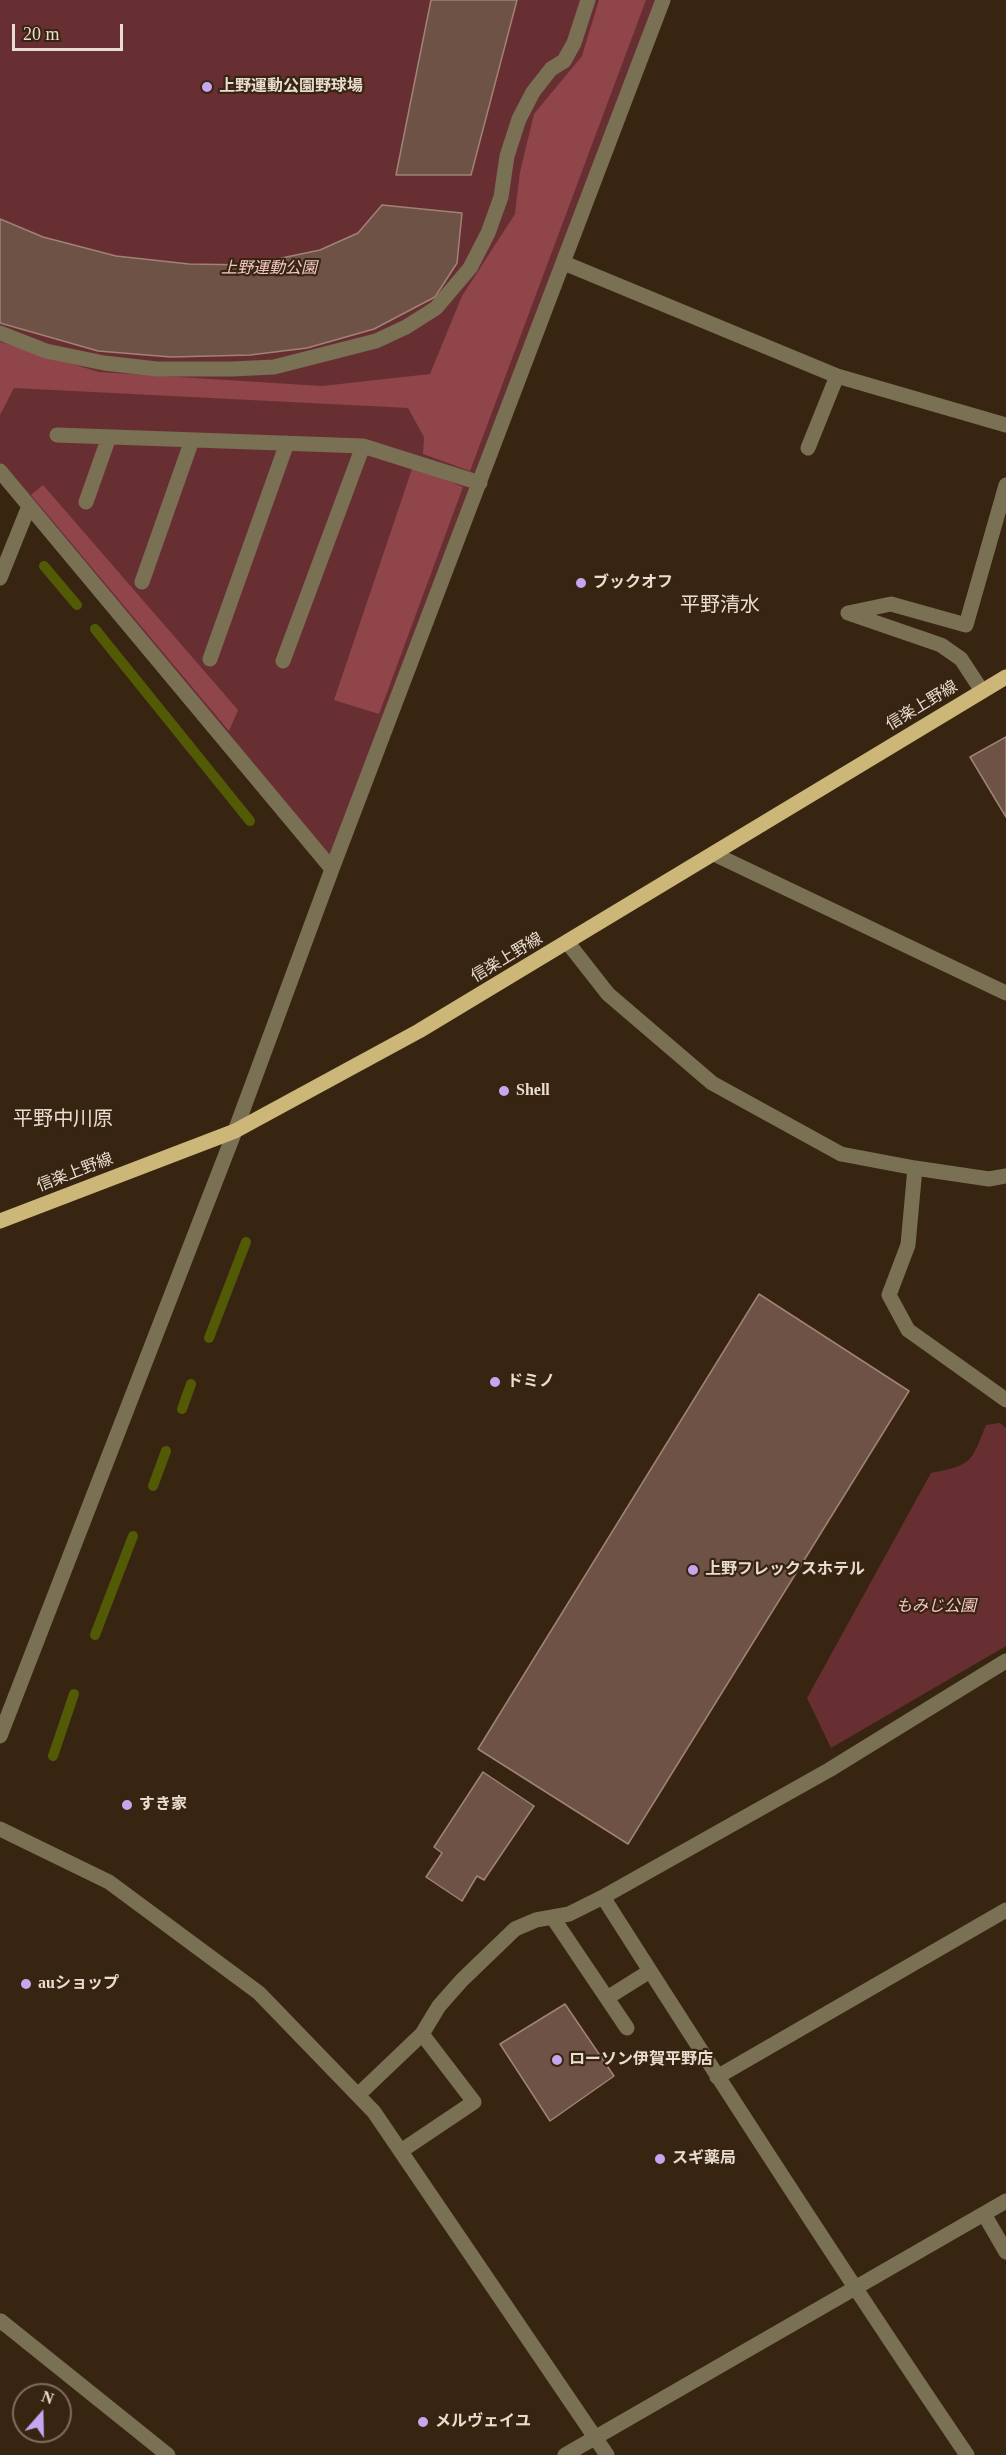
<!DOCTYPE html>
<html>
<head>
<meta charset="utf-8">
<style>
	body { margin:0 }
	#map { position:relative; width:1006px; height:2455px; overflow:hidden; background:#382511; font-family:"Times New Roman",serif }
	canvas { display:block }
	.north { position:absolute; left:12px; top:2383px; width:60px; height:60px; box-sizing:border-box; background:#382511; border:2px solid #7f6e5d; border-radius:50%; rotate:20deg; font-size:16px; font-weight:700; line-height:24px; text-align:center; color:#e9dcd0 }
	.north::after { content:''; display:block; margin:auto; width:21px; height:27px; background:#c7a6f0; clip-path:polygon(50% 0,100% 100%,50% 72%,0 100%) }
	.scale { position:absolute; left:12px; top:24px; width:111px; height:27px; box-sizing:border-box; border:3px solid #e9dcd0; border-top:0; padding-left:8px; font-size:18px; line-height:21px; white-space:nowrap; color:#e9dcd0; -webkit-text-stroke:4px #382511; paint-order:stroke }
</style>
</head>
<body>
<div id="map">
<canvas width="1006" height="2455"></canvas>
<div class="north">N</div>
<div class="scale">20 m</div>
</div>
<script>
const context = document.querySelector('canvas').getContext('2d');
context.lineJoin = 'round';
function fillPath(path, color) { context.fillStyle = color; context.fill(path, 'evenodd'); }
function strokePath(path, color, width, dash) { context.strokeStyle = color; context.lineWidth = width; context.lineCap = dash ? 'butt' : 'round'; context.setLineDash(dash || []); context.stroke(path); }
function drawText(font, color, halo, rows, align = 'center') {
  context.font = font + ' "Times New Roman","Noto Sans JP",serif'; context.lineWidth = 4.5; context.setLineDash([]); context.textBaseline = 'middle'; context.strokeStyle = halo; context.fillStyle = color; for (const [text, x, y, turn = 0] of rows) {
    context.save(); context.translate(x, y); context.rotate((+turn || 0) * Math.PI / 180); context.textAlign = isNaN(turn) ? turn : align; if (halo) context.strokeText(text, 0, 0); context.fillText(text, 0, 0); context.restore();
  }
}
const green = new Path2D(`
	M0,0h658l-327,862 -331,-397z
	M1000,1423l6,5v218l-175,102 -24,-50 124,-225c42,-8 40,-11 55,-48z`);
const forest = new Path2D(`
	M599,0h47l-176,471 -47,-17 1,-17 -16,-29 -394,-20 -14,27v-73l99,30 223,14 108,-12 32,-78 53,-82 5,-42 14,-58 48,-58z
	M413,466l50,21 -84,227 -45,-14z
	M43,485l195,225 -9,21 -198,-236z`);
const stream = new Path2D(`
	M44,566l33,39
	M95,629l155,192
	M209,1338l37,-96
	M182,1409l9,-25
	M153,1486l13,-35
	M95,1635l38,-99
	M53,1756l21,-62`);
const building = new Path2D(`
	M431,0h86l-46,175h-75z
	M382,205l80,8 -5,50 -22,34 -61,32 -67,19 -57,7 -79,2 -73,-6 -98,-28v-104l43,18 73,19 73,8 59,1 72,-15 38,-17z
	M1006,737v80l-36,-60z
	M759,1294l150,97 -281,453 -150,-95z
	M483,1772l51,34 -50,74 -7,-4 -15,25 -36,-24 16,-24 -8,-6z
	M565,2004l49,72 -64,45 -50,-77z`);
const minor = new Path2D(`
	M564,263l273,113 169,49
	M0,333l46,18 58,12 53,6h75l42,-2 102,-26 30,-14 30,-19 34,-40 18,-35 13,-36 6,-41 12,-37 14,-27 18,-23 13,-8 10,-18 14,-43
	M57,435l306,11 117,37
	M808,448l29,-72
	M0,471l332,398
	M86,502l23,-65
	M0,578l29,-72
	M142,582l50,-142
	M210,659l77,-216
	M283,661l80,-215
	M982,691l-21,-32 -20,-14 -93,-32 43,-9 75,21 40,-140
	M714,854l292,139
	M568,943l40,51 104,89 129,71 74,14 74,11 17,-3
	M915,1168l-7,77 -19,50 19,35 98,70
	M0,1736l235,-605 97,-262 331,-869
	M0,1829l109,53 150,111 115,119 233,343
	M553,1918l74,110
	M607,1998l43,-27
	M717,2077l289,-167
	M358,2095l64,-61 17,-28 23,-26 53,-51 21,-9 33,-6 34,-17
	M401,2151l73,-49 -52,-68
	M984,2214l22,38
	M0,2323l1,-2 167,134
	M565,2455l441,-254
	M967,2455c-125,-184 -245,-371 -364,-558l226,-127 177,-109`);
const major = new Path2D(`
	M0,1221l235,-90 184,-100 587,-354`);
const markers = [
	[207,87,6,"#c7a6f0"],
	[581,583,6,"#c7a6f0"],
	[504,1091,6,"#c7a6f0"],
	[495,1382,6,"#c7a6f0"],
	[693,1570,6,"#c7a6f0"],
	[127,1805,6,"#c7a6f0"],
	[26,1984,6,"#c7a6f0"],
	[557,2060,6,"#c7a6f0"],
	[660,2159,6,"#c7a6f0"],
	[423,2422,6,"#c7a6f0"]
];
const poiNames = [
	["上野運動公園野球場",219,87],
	["ブックオフ",593,583],
	["Shell",516,1091],
	["ドミノ",507,1382],
	["上野フレックスホテル",705,1570],
	["すき家",139,1805],
	["auショップ",38,1984],
	["ローソン伊賀平野店",569,2060],
	["スギ薬局",672,2159],
	["メルヴェイユ",435,2422]
];
const parkNames = [
	["上野運動公園",269,269],
	["もみじ公園",936,1607]
];
const streetNames = [
	["信楽上野線",922,706,-31],
	["信楽上野線",507,958,-31],
	["信楽上野線",75,1173,-21]
];
const quarterNames = [
	["平野清水",720,606],
	["平野中川原",63,1120]
];
fillPath(green, '#682f33');
fillPath(forest, '#8f454a');
strokePath(stream, '#525a05', 10);
fillPath(building, '#6f5246');
strokePath(building, '#a18276', 1.5);
strokePath(minor, '#7a7053', 15);
strokePath(major, '#ccb778', 15);
for (const [x, y, r, color] of markers) { const dot = new Path2D(); dot.arc(x, y, r, 0, 2 * Math.PI); context.fillStyle = color; context.fill(dot); strokePath(dot, '#382511', 2); }
drawText('bold 16px', '#e9dcd0', '#382511', poiNames, 'left');
drawText('italic 16px', '#f4c7c7', '#382511', parkNames);
drawText('16px', '#e9dcd0', '#382511', streetNames);
drawText('20px', '#e9dcd0', '#382511', quarterNames);
</script>
</body>
</html>
